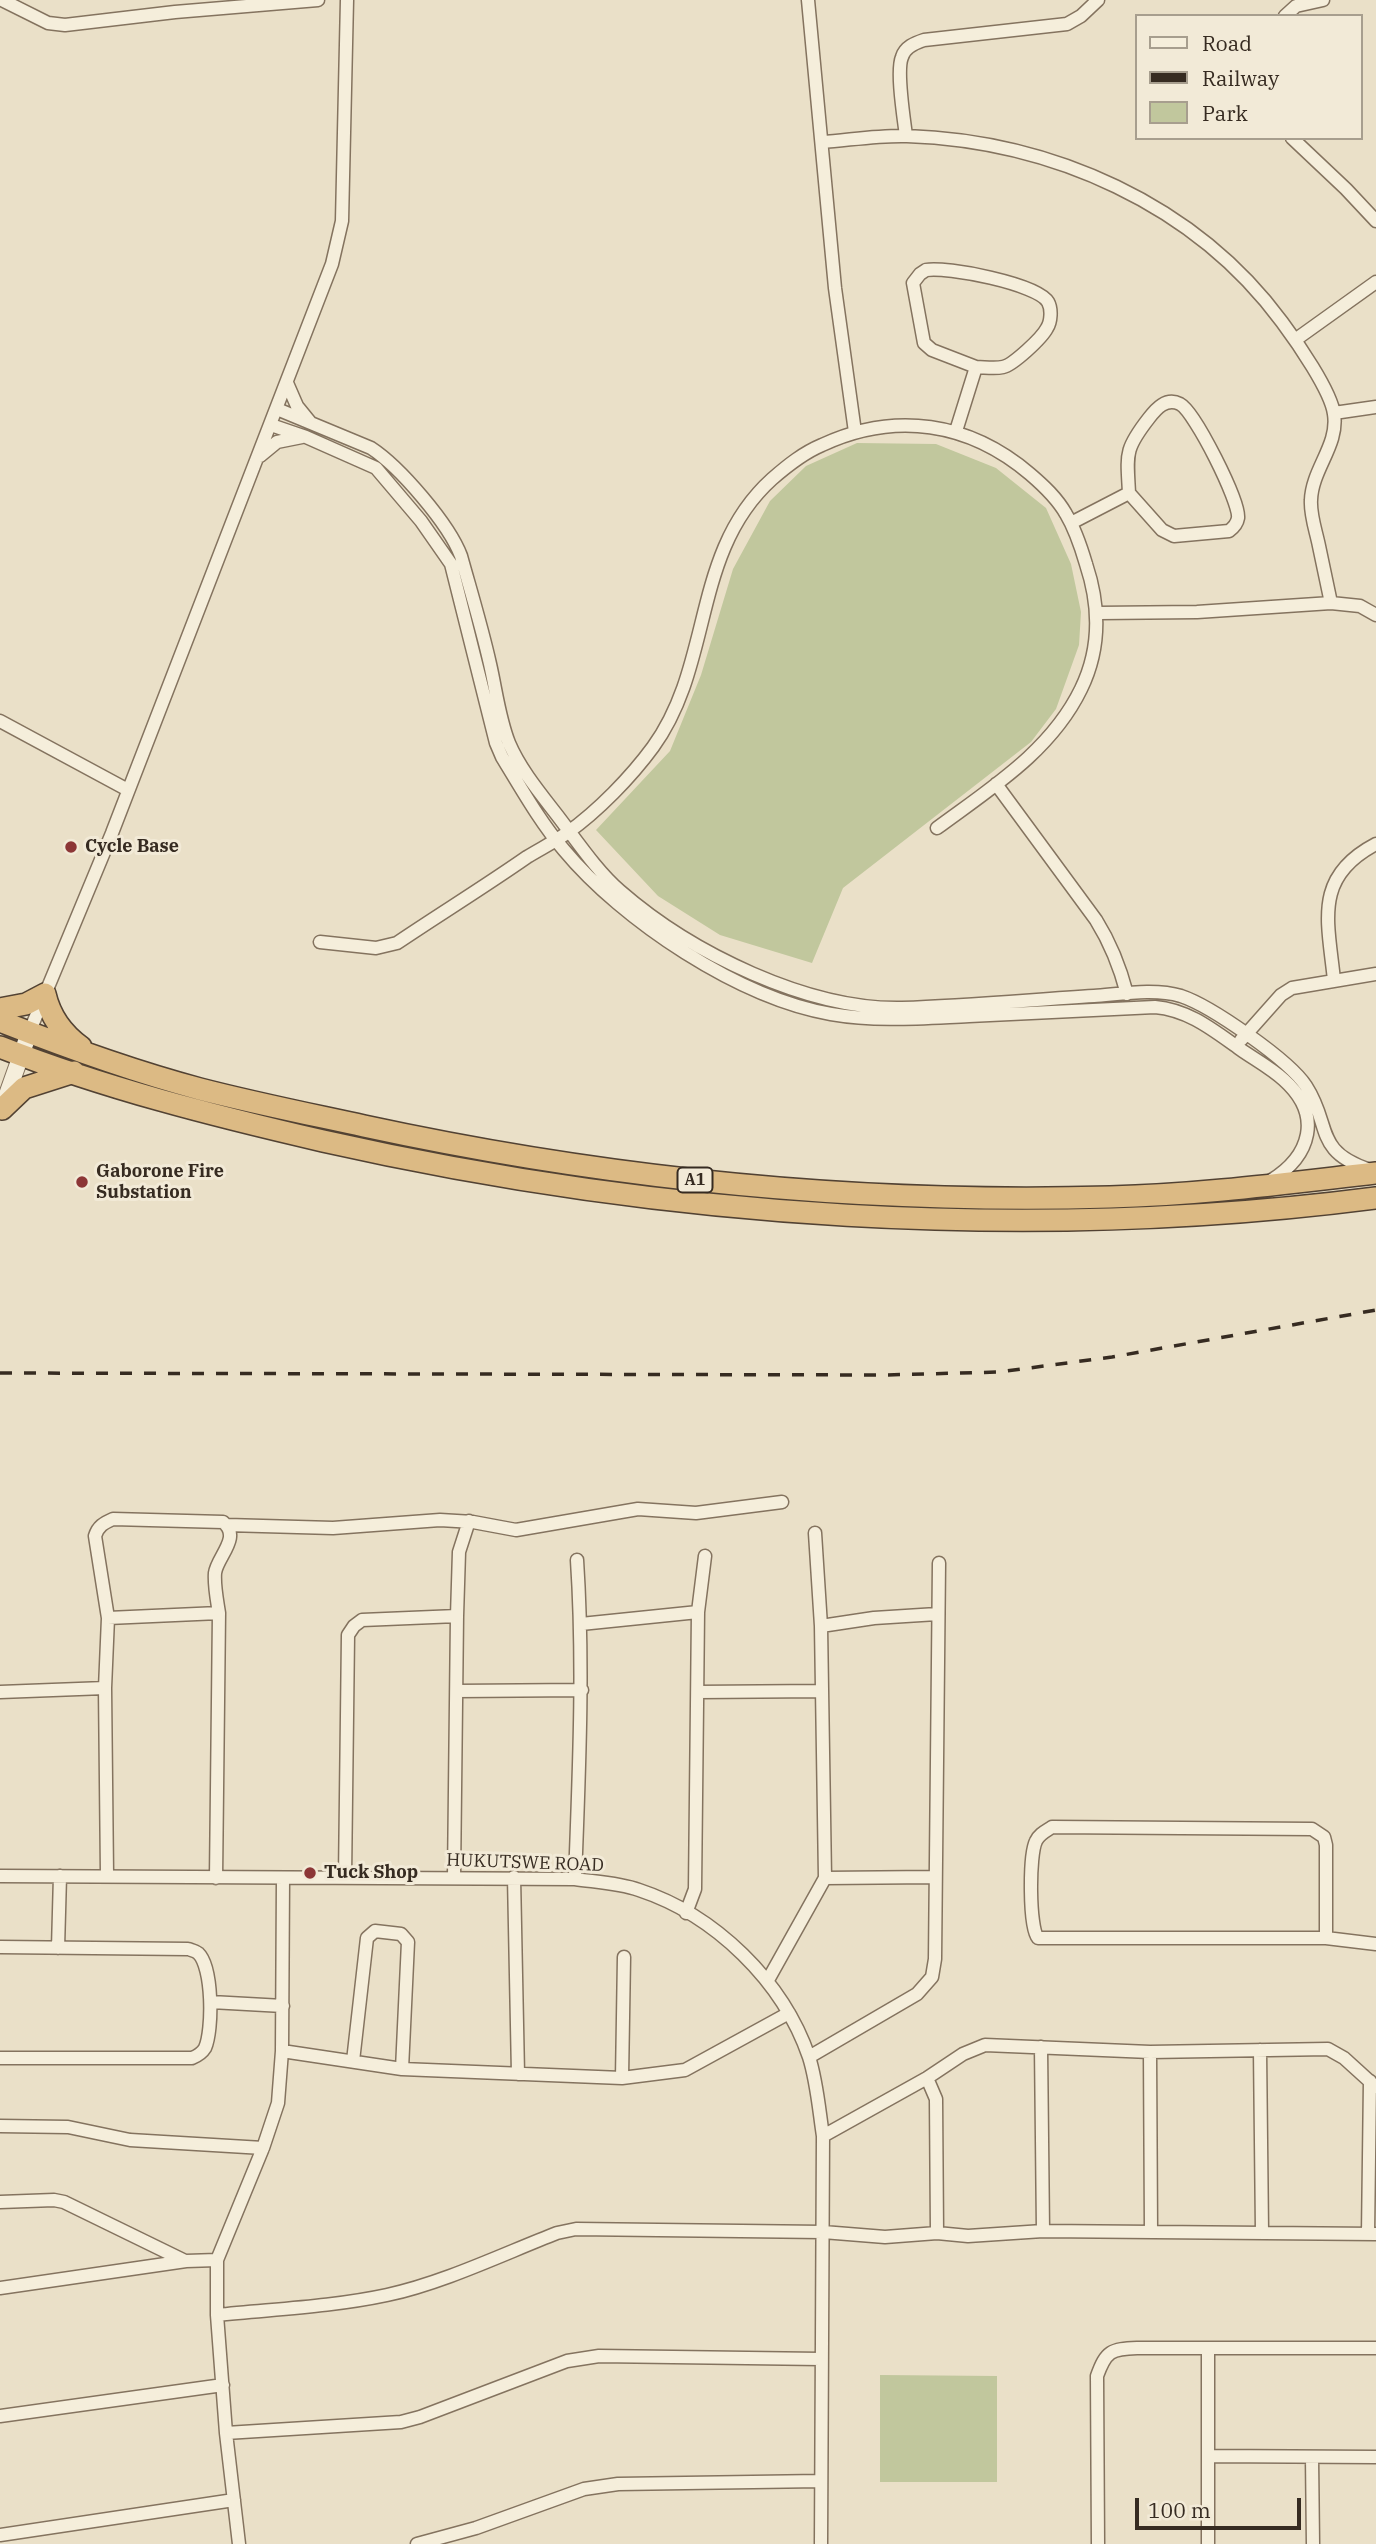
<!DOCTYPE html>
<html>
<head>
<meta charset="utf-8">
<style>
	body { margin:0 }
	#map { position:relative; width:1376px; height:2544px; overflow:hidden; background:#eae0c8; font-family:"IBM Plex Serif",serif }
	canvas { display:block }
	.legend { position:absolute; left:1135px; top:14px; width:228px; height:126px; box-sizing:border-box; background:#f2ead7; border:2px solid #a79e8e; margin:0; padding:9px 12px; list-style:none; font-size:21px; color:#362b21 }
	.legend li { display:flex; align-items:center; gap:14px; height:35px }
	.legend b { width:35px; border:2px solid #a79e8e }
	.scale { position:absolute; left:1135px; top:2498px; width:166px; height:32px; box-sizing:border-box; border:4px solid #362b21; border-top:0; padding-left:9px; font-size:21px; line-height:24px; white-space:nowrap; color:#362b21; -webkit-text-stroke:5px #f2ead7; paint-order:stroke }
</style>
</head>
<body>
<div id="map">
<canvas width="1376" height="2544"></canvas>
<ul class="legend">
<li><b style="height:9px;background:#f5eedb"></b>Road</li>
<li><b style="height:9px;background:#362b21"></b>Railway</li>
<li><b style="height:19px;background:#c1c79d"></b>Park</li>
</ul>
<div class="scale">100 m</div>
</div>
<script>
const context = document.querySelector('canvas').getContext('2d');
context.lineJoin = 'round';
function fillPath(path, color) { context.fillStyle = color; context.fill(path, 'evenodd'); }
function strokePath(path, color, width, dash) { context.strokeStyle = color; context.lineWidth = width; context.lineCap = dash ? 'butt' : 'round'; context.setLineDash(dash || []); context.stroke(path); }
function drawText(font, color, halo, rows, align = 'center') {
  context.font = font + ' "IBM Plex Serif",serif'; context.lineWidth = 6; context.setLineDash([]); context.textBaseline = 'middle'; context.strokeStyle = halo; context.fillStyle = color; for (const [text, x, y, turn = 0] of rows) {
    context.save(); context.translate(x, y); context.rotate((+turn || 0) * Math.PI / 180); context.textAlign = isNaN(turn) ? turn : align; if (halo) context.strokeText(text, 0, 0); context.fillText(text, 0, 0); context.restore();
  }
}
const green = new Path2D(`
	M857,443l79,1 60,24 50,40 25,56 10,48 -2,33 -23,64 -25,33 -188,146 -31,75 -92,-28 -62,-39 -62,-66 74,-79 31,-76 32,-106 37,-68 36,-35z
	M880,2375l117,1v106h-117z`);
const minor = new Path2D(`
	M2,0l46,23 17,2 110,-13 143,-12
	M808,0l27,288 20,144
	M1285,16l11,-10 27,-6
	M906,136c-2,-17 -10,-65 -4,-79 3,-10 13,-14 22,-17l143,-16 14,-8 17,-16
	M1292,138l54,51 30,32
	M822,142c28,-2 57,-7 85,-6 145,5 288,68 375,186 15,20 49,69 52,92 5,31 -22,55 -23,86 -1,15 5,31 8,46 4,19 8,38 12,57
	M1295,340l81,-58
	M287,383l10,23 13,16
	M277,409l94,39c29,19 78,76 90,108 10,36 21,72 29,108 6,26 9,54 19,79 11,26 31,50 48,72 20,26 39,55 63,76 71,62 188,119 282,117 64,-2 128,-8 192,-12 27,-2 61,-8 87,0 30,10 108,64 125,90 26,40 7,65 64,84
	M1334,413l42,-6
	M271,425l35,12 70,31 45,53 30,43 45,179 6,14c19,31 38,65 62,93 59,71 175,148 267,164 46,8 92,4 138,2 62,-3 124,-6 186,-9 34,3 58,23 85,42 14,10 31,19 44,31 39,35 27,76 -14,101
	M956,431l20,-64 -44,-17 -8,-7 -11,-60 7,-9 6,-4c20,-4 112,14 122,32 4,7 3,20 -1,26 -5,10 -34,37 -44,39 -9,2 -19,0 -27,0
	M260,456l17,-14 25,-5
	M1071,523l58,-30c-2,-39 -5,-43 20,-75 7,-9 17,-21 31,-14 15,8 60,98 58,114 -1,6 -5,10 -9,13l-55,5 -12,-6 -33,-37
	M1099,613l98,-1 134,-9 29,3 16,9
	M0,721l128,69
	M996,784l100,136c15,24 24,47 31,74
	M320,942l56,6 21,-5c43,-29 87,-56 130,-86 13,-8 27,-15 40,-24 31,-22 64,-56 86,-86 61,-84 38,-195 119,-268 16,-14 31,-26 50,-34 73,-34 147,-23 208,29 14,12 27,24 36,40 9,15 15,33 20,50 14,42 15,84 -5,125 -30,62 -90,99 -144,139
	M1334,980c-6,-59 -21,-103 42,-136
	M29,1033l83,-200 220,-569 10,-43 5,-221
	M1241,1040l40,-45 11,-7 84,-14
	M227,1525l106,3 107,-8 33,2 43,8 122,-21 58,4 86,-11
	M457,1616l2,-64 10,-31
	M108,1618l-13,-82c3,-10 9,-13 18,-17l110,3c19,15 -6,35 -8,51 -1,13 2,27 4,40
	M581,1624l117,-12
	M821,1626l53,-8 63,-4
	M457,1691l125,-1
	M0,1692l105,-4
	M698,1692l124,-1
	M107,1875l-2,-187 3,-70 111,-5 -3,265
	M0,1876l575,3c21,3 44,4 64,11 76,25 144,91 170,167 8,25 10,53 14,79l-2,408
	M514,1877l4,197
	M345,1878l3,-243 6,-9 8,-6 95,-4 -3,261
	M825,1878l109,-1
	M575,1879c4,-107 9,-213 2,-319
	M686,1913l9,-24 3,-277 7,-56
	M1326,1938v-93l-2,-8 -12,-8 -260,-2c-6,4 -13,7 -16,14 -7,14 -7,87 2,97h288l50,6
	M0,1947l188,2c1,0 9,3 10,4 15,14 15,77 7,95 -3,5 -8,8 -13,10h-192
	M58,1948l2,-72
	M768,1980l57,-102 -4,-252 -6,-93
	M211,2002l72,4
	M1041,2047l2,184
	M1260,2050l2,182
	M282,2051l120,18 220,9 63,-8 104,-57
	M1150,2052l1,179
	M809,2057l108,-63 15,-17 3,-18 4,-396
	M353,2061l14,-123 8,-7 26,3 7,8 -6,127
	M622,2078l2,-121
	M927,2078l9,21 1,134 31,3 75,-5 333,3
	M0,2126l68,1 62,13 133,8
	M823,2136l104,-58 36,-24 22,-9 165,7 178,-3 16,9 32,29
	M0,2202l54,-2 10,2 121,59
	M1368,2234l2,-153
	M0,2288l186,-27 31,-1
	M217,2315c56,-6 114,-8 170,-20 56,-12 116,-41 170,-62l19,-4 247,3 62,5 52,-4
	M1208,2349v195
	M0,2416l223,-31
	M226,2433l175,-11 19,-5 147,-56 32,-5 222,3
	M1208,2456l168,1
	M1312,2457l1,87
	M0,2535l234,-35
	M239,2544l-13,-111 -9,-118v-55l46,-112 15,-45 4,-52 1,-172
	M417,2544l59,-16 108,-39 34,-5 202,-3
	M1098,2544l-1,-168c9,-25 14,-27 40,-28h239`);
const tertiary = new Path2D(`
	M3,1106l26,-73`);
const trunk = new Path2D(`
	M0,1009l26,-5 19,-10c5,22 18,40 36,53
	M0,1021c66,26 132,50 200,68 54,14 109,25 164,37 245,53 496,78 746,71 89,-2 178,-14 266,-24
	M0,1047c104,41 215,69 323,94 342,77 705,102 1053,57
	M2,1109l22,-21 50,-16`);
const rail = new Path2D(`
	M0,1373l885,2 114,-3 113,-15 264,-47`);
const markers = [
	[71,847,7,"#8c3636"],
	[82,1182,7,"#8c3636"],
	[310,1873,7,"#8c3636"]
];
const shields = [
	[695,1180,35]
];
const shieldNames = [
	["A1",695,1180]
];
const poiNames = [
	["Cycle Base",85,847],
	["Gaborone Fire",96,1172],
	["Substation",96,1193],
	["Tuck Shop",324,1873]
];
const streetNames = [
	["HUKUTSWE ROAD",525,1863,2]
];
fillPath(green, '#c1c79d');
strokePath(minor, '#84735f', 15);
strokePath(tertiary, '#84735f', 18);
strokePath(trunk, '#524233', 24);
strokePath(minor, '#f5eedb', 12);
strokePath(tertiary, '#f5eedb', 16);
strokePath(trunk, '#dcba84', 21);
strokePath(rail, '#362b21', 3.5, [12, 12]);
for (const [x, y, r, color] of markers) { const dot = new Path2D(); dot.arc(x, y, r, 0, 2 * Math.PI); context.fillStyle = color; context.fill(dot); strokePath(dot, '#f2ead7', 2.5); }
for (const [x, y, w] of shields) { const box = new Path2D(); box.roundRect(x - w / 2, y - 12.5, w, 25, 5); context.fillStyle = '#f2ead7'; context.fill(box); strokePath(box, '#362b21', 2); }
drawText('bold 16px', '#362b21', null, shieldNames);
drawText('bold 18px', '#362b21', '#f2ead7', poiNames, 'left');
drawText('18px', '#362b21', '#f2ead7', streetNames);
</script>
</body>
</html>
